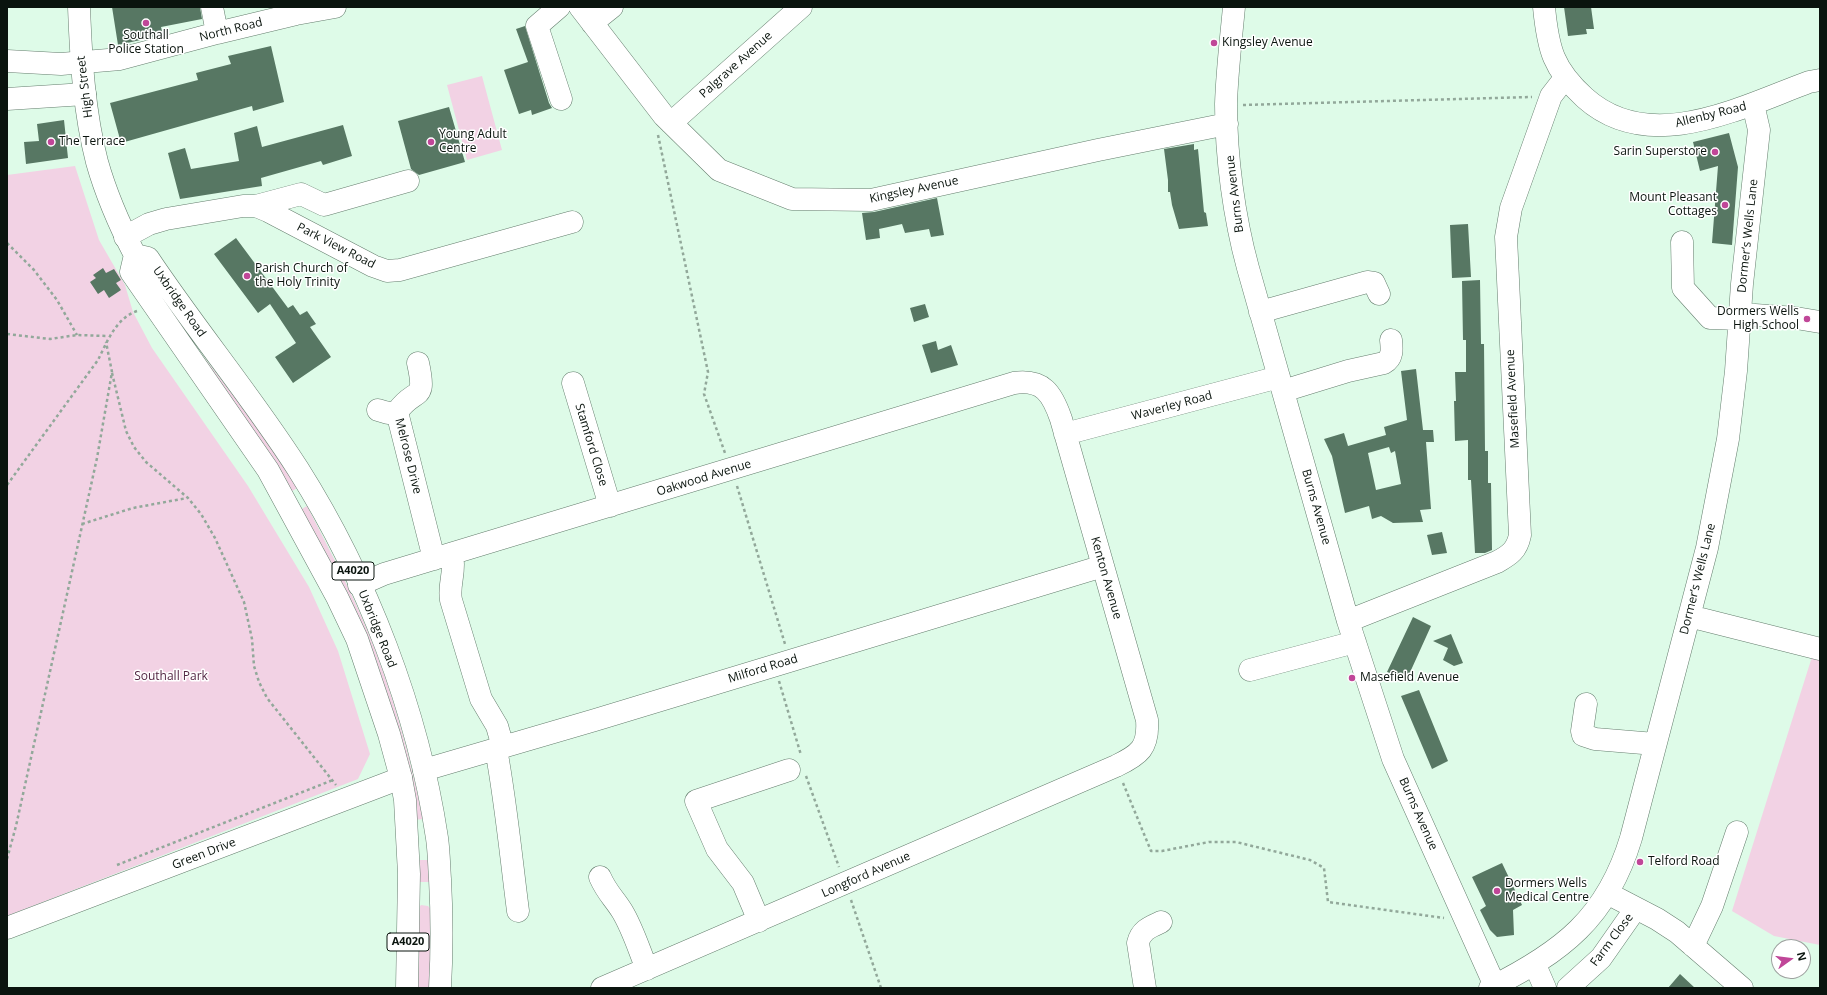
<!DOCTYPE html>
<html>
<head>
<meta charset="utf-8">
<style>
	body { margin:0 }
	#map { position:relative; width:1827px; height:995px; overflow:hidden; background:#defbe8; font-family:"Open Sans",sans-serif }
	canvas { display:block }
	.frame { position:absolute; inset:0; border:8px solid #0a140e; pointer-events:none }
	.north { position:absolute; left:1771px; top:939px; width:40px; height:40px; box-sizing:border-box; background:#fff; border:1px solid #9da19f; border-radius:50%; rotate:76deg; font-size:11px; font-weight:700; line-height:16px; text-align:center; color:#0a140e }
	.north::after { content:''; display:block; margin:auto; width:14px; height:18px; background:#c04698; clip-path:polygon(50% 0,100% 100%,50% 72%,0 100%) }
</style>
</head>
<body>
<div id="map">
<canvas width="1827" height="995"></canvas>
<div class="frame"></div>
<div class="north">N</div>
</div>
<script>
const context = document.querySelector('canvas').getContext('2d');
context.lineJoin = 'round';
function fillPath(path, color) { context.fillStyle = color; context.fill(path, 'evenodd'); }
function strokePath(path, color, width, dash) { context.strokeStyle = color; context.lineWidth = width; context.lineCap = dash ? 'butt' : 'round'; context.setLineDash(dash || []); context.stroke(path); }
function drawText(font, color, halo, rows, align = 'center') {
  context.font = font + ' "Open Sans",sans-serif'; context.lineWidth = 3; context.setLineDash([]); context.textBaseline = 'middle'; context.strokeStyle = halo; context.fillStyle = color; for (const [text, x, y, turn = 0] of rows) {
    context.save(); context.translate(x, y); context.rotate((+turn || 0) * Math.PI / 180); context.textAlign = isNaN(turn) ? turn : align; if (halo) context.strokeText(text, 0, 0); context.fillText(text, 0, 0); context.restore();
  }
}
const green = new Path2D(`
	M482,76l20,74 -35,10 -20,-75z
	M75,166l24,74 26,45 8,27 19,36 96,138 61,101 29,64 32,103 -12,25 -351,137v-741z
	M199,351c35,45 69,89 98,137l-8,5z
	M307,506c25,49 51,97 70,149 20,53 34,108 46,164l-9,1 -114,-310z
	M1816,644l4,1v300l-46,-9 -42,-25z
	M415,860h14l1,22h-15z
	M421,905l7,1 4,5 -2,77h-18l4,-77z`);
const building = new Path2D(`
	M112,7h88l2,12 -41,8 2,8 -45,10z
	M1564,7h27l3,22h-8l1,5 -19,2z
	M525,26l24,77 3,5 -20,7 -1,-5 -12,4 -15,-44 24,-8 -12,-33z
	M271,46l13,56 -31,9 -1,-5 -131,37 -11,-40 88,-23 -2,-7 35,-9 -3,-8z
	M449,107l16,55 -46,13 -8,-6 -13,-48z
	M64,120l4,38 -42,6 -2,-22 15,-1 -2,-17z
	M343,125l9,31 -29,9 -2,-4 -60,17 1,8 -82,13 -12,-46 17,-5 6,21 48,-8 -5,-28 23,-7 5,21z
	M1729,133l9,34 -6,78 -20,-2 6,-77 -18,5 -7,-29z
	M1194,144v6l4,-1 6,63 2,1 2,13 -29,3 -7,-24 -2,-13h-2v-12l-4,-31z
	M937,198l7,37 -13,2 -2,-8 -24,4 -3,-9 -23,5 1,9 -14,2 -4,-27 12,-1z
	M1468,224l3,53 -19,1 -2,-53z
	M236,238l52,70 5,-3 7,10 7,-4 9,13 -6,3 21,30 -38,26 -18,-26 21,-14 -26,-39 -12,9 -44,-59z
	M103,268l3,5 8,-4 7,11 -5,3 5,7 -12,8 -5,-8 -6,4 -8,-12 6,-4 -3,-3z
	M1480,280l1,64h3l1,107h3v32h3l1,67 -7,3h-10l-4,-73h-3v-40l-13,1 -1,-40h2l-1,-29h11v-32h-3l-1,-59z
	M925,304l4,13 -15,5 -4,-14z
	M936,341l2,9 13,-5 7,20 -27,8 -9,-28z
	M1416,369l7,61h10l1,12h-8l5,67 -11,1 3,12 -30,1 -12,-7 -9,3 -3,-13 -24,7 -13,-57 -8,-17 20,-6 4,13 38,-11 -2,-8 23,-7 -6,-49zM1389,447l2,6 4,-2 6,33 -25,6 -8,-37z
	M1442,532l5,21 -15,2 -5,-20z
	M1413,617l18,9 -24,53 -20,-7z
	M1451,634l12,29 -9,3 -11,-6 5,-12 -15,-7z
	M1419,690l29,71 -16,8 -31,-73z
	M1502,863l20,42 -9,5 1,25 -17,2 -7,-7 -10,-20 6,-4 -14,-29z
	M1680,974l15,14h-27z`);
const path = new Path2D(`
	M1243,105l289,-8
	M658,135l50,237 -4,22 21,59
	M7,243l27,27 23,30 20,35
	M7,334l43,5 27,-4 31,1
	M112,373l14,58 8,16 12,15 42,36 13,16 14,24 29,64 8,37 2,27 5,16 8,16 69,87
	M7,485l91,-125c9,-18 18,-42 39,-49
	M737,486l48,158
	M82,524l51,-16 54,-10
	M779,681l22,74
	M806,776l33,91
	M1123,783l28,68h11l47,-9h27l74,18 14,8 4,34 116,16
	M7,859l9,-33 81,-368 15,-86 -6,-30
	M117,865l216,-85
	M851,900l30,88`);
const minor = new Path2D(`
	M212,7l5,26
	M559,7l-22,19 24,73
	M580,7l84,109 55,54 73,29 79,1 227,-50 129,-26
	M1234,7c-3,32 -7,65 -8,97 0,53 8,113 22,164l100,353 45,138 102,227
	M1544,7c4,42 9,62 41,91 65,58 156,9 224,-16l11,-2
	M592,23l20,-16
	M7,61l54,3 59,-5 97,-26 79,-19 39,-7
	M7,99l78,-5
	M671,123l130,-116
	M256,206l45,-12 23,11 84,-24
	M125,237l24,-13 17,-5 77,-13h13l12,5 105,55 14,5 13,-1 172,-48
	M1682,242l1,46 27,30 31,1
	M1260,312l107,-30 7,1 5,11
	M1741,314l55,4 24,4
	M418,363c9,41 -3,23 -21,49l37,147
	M573,383l37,123
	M1283,391l65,-20 36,-8c9,-5 8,-14 7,-23
	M378,410l10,3 9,-1
	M1065,434l214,-57
	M452,554c4,19 -4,30 -1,46l30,99 16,27 6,21
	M359,585l25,-11 630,-191c29,-4 38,10 47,36l86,301c2,28 -8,35 -31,46l-514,222
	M1689,616l131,33
	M1348,621l149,-59c13,-7 20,-12 23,-27l-14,-298 5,-29 40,-112 14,-18
	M1250,670l105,-28
	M1586,704l-4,27 1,4 12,4 60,5
	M496,749c10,54 15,108 22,162
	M424,770l171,-50 508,-154
	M600,877c7,16 14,21 22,34 11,18 17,39 25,58
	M1607,893l50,26 20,13 65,56
	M759,921l-16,-38 -26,-34 -21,-48 93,-31
	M7,928l394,-150
	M1693,946l19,-40 25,-74
	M1535,965l10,23
	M1145,988l-7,-45c3,-13 12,-16 23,-21
	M1490,988c72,-36 117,-70 141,-150l76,-290 21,-109 8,-68 6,-87 17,-154 -6,-26
	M1568,988l33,-30 35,-50`);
const major = new Path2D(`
	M79,7c2,52 5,105 18,155 9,32 23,64 38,93
	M135,255l13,3c48,72 104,139 150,211 69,109 120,242 139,369 2,14 2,27 3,41 2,36 2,73 0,109
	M135,255l-4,17 137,198 69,127 20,42 32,95 12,44 4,22 4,74 -2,114`);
const markers = [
	[146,23,4,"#c04698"],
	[1214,43,4,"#c04698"],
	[51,142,4,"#c04698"],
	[431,142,4,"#c04698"],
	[1715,152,4,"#c04698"],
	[1725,205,4,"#c04698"],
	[247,276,4,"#c04698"],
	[1807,319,4,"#c04698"],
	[1352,678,4,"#c04698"],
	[1640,862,4,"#c04698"],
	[1497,891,4,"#c04698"]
];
const shields = [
	[353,571,42],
	[408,942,42]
];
const shieldNames = [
	["A4020",353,571],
	["A4020",408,942]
];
const streetNames = [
	["North Road",231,30,-14],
	["Palgrave Avenue",736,65,-42],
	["High Street",85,87,-97],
	["Allenby Road",1711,115,-14],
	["Kingsley Avenue",914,190,-12],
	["Burns Avenue",1235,194,-97],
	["Dormer’s Wells Lane",1748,236,-84],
	["Park View Road",336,246,27],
	["Uxbridge Road",179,302,55],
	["Masefield Avenue",1513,399,-93],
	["Waverley Road",1172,406,-15],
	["Stamford Close",591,445,73],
	["Melrose Drive",408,456,76],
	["Oakwood Avenue",704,478,-17],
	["Burns Avenue",1316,507,74],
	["Kenton Avenue",1106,578,74],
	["Dormer’s Wells Lane",1698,579,-76],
	["Uxbridge Road",377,629,68],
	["Milford Road",763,669,-17],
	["Burns Avenue",1418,814,66],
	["Green Drive",204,854,-21],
	["Longford Avenue",866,875,-24],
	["Farm Close",1612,940,-53]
];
const poiNames = [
	["Southall",146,36,"center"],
	["Police Station",146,50,"center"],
	["Kingsley Avenue",1222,43],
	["Young Adult",439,135],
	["Centre",439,149],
	["The Terrace",59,142],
	["Sarin Superstore",1707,152,"right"],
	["Mount Pleasant",1717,198,"right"],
	["Cottages",1717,212,"right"],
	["Parish Church of",255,269],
	["the Holy Trinity",255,283],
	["Dormers Wells",1799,312,"right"],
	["High School",1799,326,"right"],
	["Masefield Avenue",1360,678],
	["Telford Road",1648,862],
	["Dormers Wells",1505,884],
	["Medical Centre",1505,898]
];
const parkNames = [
	["Southall Park",171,677]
];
fillPath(green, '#f2d2e4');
fillPath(building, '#577763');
strokePath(minor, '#657e6e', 23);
strokePath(major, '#657e6e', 23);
strokePath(path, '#92a89a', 2.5, [3, 3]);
strokePath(minor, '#fff', 22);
strokePath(major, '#fff', 22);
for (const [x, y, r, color] of markers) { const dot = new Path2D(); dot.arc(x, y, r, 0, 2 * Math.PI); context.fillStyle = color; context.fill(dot); strokePath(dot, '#fff', 1.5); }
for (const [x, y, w] of shields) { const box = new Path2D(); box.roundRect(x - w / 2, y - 9, w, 18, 3); context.fillStyle = '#fff'; context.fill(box); strokePath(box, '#0a140e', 1); }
drawText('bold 11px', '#0a140e', null, shieldNames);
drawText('12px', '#0a140e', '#fff', streetNames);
drawText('12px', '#0a140e', '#fff', poiNames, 'left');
drawText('12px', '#532643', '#fff', parkNames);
</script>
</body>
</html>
